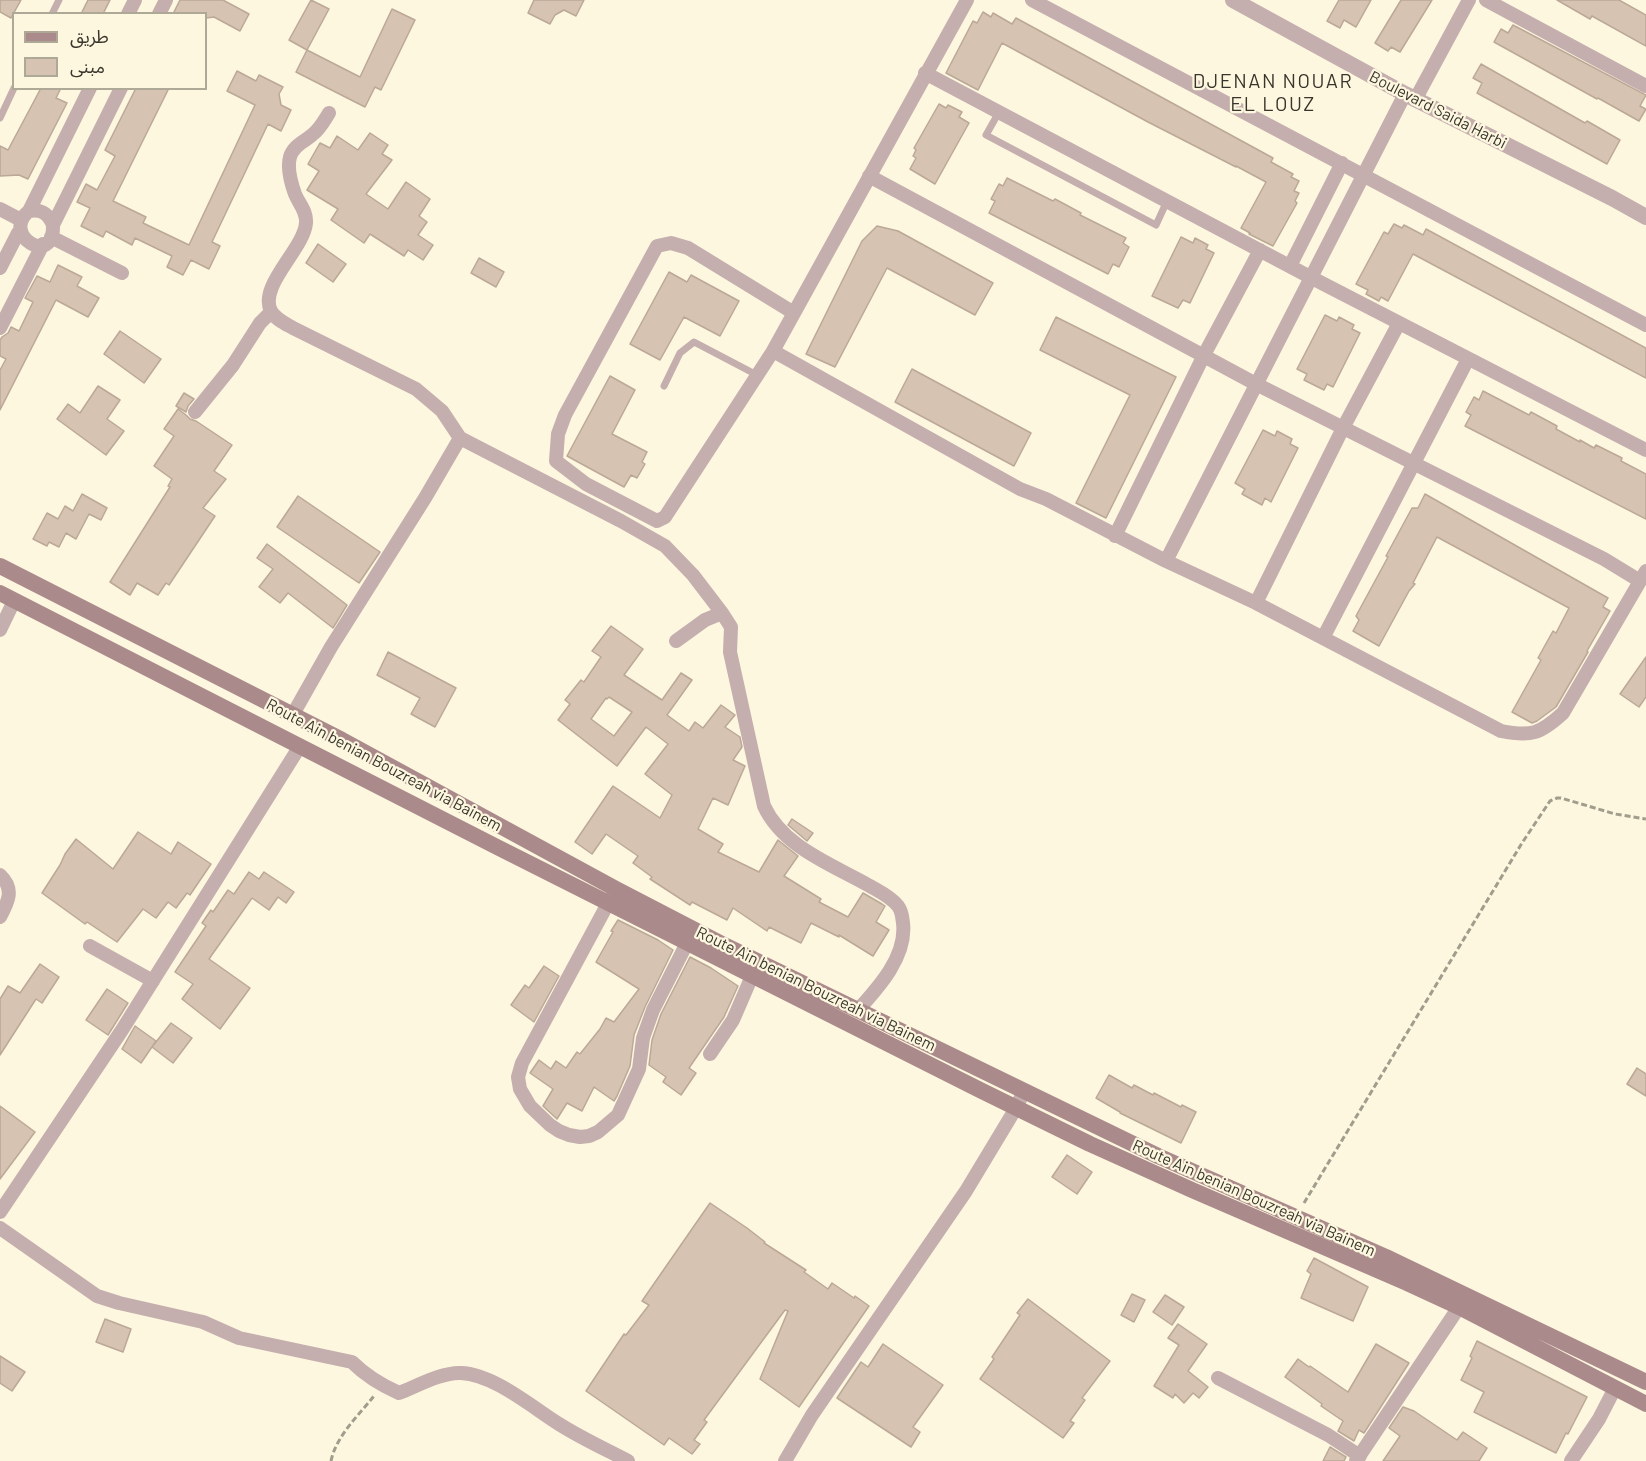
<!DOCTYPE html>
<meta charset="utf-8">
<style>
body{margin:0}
#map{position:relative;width:1646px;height:1461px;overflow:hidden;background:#fdf7df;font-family:Barlow,"Noto Sans Arabic",sans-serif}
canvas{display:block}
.legend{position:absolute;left:12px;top:12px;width:195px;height:78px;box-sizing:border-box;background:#fdf7df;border:2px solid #aea997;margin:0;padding:8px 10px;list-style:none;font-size:18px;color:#38352c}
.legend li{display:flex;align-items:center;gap:12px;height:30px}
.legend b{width:30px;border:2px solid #aea997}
</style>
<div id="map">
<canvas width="1646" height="1461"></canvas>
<ul class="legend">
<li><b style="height:8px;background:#aa8a8a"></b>طريق</li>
<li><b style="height:16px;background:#d7c3b2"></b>مبنى</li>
</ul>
</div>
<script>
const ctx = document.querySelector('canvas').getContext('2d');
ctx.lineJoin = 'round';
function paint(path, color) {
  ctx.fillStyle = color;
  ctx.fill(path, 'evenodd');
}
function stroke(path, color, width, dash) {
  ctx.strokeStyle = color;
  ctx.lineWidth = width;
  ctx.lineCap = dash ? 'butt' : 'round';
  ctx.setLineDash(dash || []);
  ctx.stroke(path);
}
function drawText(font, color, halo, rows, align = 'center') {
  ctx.font = font + ' Barlow,sans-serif';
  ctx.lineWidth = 4.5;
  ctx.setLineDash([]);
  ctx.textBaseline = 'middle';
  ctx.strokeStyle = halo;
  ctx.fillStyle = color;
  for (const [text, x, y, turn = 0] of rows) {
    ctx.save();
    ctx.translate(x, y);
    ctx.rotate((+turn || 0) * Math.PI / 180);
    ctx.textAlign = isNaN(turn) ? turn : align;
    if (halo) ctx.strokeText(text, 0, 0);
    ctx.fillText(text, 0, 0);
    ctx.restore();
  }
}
const building = new Path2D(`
 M0,0H21L11,18L0,12Z
 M88,0H110L103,14H81Z
 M180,0H223L249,14L240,31L214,17L206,18V14H173Z
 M311,0L329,9L307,50L289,40Z
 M534,0H584L576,16L564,10L555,15L550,24L528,13Z
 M1339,0H1371L1356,27L1344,20L1340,28L1327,21Z
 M1401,0H1432L1400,52L1391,47L1388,51L1375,43Z
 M1557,0H1619L1646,15V46L1592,16L1590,19Z
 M392,9L415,20L381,90L375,87L365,107L296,72L307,50L360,77Z
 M983,12L991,17L993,13L1012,24L1016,18L1273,158L1271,162L1293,174L1291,177L1299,181L1294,191L1299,193L1295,201L1297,203L1273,246L1249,234L1250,233L1241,228L1266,182L1236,166V167L1148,122L1002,43L978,90L946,73L973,21L977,23Z
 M1513,25L1646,95L1640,106L1646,109L1639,121L1598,98L1597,99L1494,42L1501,29L1508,33Z
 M1481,64L1585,123L1587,121L1620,140L1607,164L1477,93L1482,83L1473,78Z
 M237,71L256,81L259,75L283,87L279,94L281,105L291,110L281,131L268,124L212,242L220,246L209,269L191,260L183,275L167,267L172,256L135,238L132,245L106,231L103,237L81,226L90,208L77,202L86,184L97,190L115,156L105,150L136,88H169L113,201L146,217L143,223L189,245L255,105L227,91Z
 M41,88H61L56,98L67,103L28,179L19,175L0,176V146L8,150Z
 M939,104L946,108L948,105L962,112L959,117L969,123L935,184L910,169L916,158L913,156L916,150L914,148Z
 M370,133L388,145L382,154L392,160L366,194L388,209L406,182L430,199L419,216L427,222L418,235L433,245L423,260L408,250L404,256L370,234L364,243L331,220L338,209L307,190L319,171L308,164L320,143L330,148L337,136L358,150Z
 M1007,178L1053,201L1055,199L1081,213L1080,215L1126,238L1123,243L1129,247L1119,267L1113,264L1108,274L989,213L995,201L991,199L999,184L1003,186Z
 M1394,224L1402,228L1404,225L1423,235L1426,229L1646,348V378L1413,254L1388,301L1381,297L1379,301L1366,294L1368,290L1356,284L1384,232L1388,234Z
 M877,226L898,231L993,283L975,315L887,268L835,367L806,354L862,241Z
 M1181,237L1193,243L1195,238L1208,245L1206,249L1214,253L1190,303L1183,300L1178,308L1152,296Z
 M318,244L346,264L333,282L306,263Z
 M479,258L504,272L496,287L471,273Z
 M58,265L82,277L77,286L99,298L88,317L56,300L0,410V370L6,359L0,356V340L2,337L8,333L11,327L19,331L33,302L25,298L37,276L50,282Z
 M669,272L687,282L691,275L739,301L720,336L684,317L660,360L630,344Z
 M1325,315L1337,321L1339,317L1354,325L1352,329L1360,333L1333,387L1327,384L1324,390L1304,380L1307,374L1297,369Z
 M1056,317L1176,377L1106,518L1076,503L1130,395L1040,350Z
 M120,331L161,359L144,383L104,354Z
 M912,369L1031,433L1014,466L895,402Z
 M610,376L635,390L612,434L647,452L642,462L645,464L637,478L631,475L624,487L567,456Z
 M98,386L120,400L107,419L124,431L106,455L57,419L68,404L80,413Z
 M1483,391L1529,415L1531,412L1557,426L1556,429L1580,442V440L1594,448L1596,445L1622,458L1621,461L1646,474V519L1465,426L1471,415L1466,412L1474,397L1479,400Z
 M184,393L194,399L188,406L186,412L176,406Z
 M178,409L186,415L190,419L196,421L232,445L214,471L226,479L203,508L215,516L169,585L166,583L158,595L137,583L130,595L110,582L170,487L168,486L172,479L154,466L174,436L164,429Z
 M1263,430L1275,436L1277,431L1292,439L1290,444L1298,448L1271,502L1265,498L1262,505L1242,494L1245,489L1235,483Z
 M82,494L107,508L101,520L89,514L76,539L66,533L59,547L49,542L47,546L33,539L47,513L58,519L65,506L73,511Z
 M1425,494L1608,598L1603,607L1610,611L1587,651L1588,652L1556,707L1537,721L1532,723L1512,712L1541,660L1538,658L1553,631L1556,633L1569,608L1437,537L1413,583L1415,584L1409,591L1379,646L1353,631L1359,620L1356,616L1388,557L1386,556L1412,508H1418Z
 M298,496L380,552L359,583L277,527Z
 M267,544L347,605L333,628L288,593L280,603L259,587L273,569L257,558Z
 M611,626L643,649L624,675L662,700L681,673L692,680L667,715L689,731L695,722L703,728L721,705L735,715L725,727L740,737L742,747L733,760L745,766L728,805L713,798L698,829L723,844L718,852L759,872L778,840L798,856L784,876L821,899L819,902L848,917L863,893L882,904L885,906L876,922L889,930L873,956L839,935V937L811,923L801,943L769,927L767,931L733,908L727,920L692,902L690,905L650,879L652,877L633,863L638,856L606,834L592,854L575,842L613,786L660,818L672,795L645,774L668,744L646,727L617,766L558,720L570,704L565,700L581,680L584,682L601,657L592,651ZM609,697L632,712L614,736L591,719L606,698L607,699Z
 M388,652L456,688L435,727L411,714L420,698L377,675Z
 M1646,657V697L1639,707L1620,694Z
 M792,819L813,833L807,841L788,825Z
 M138,832L171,854L178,842L211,864L190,895L187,893L176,908L168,902L156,918L143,909L117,942L87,922L85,924L42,893L60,865L65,854L76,839L113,869Z
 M249,872L259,879L264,872L294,892L286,903L278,897L269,910L252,898L209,959L250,988L220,1029L182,999L193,984L175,972L206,926L202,923L211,910L213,912L228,890L234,894Z
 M618,920L658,940L673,950L645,1007L634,1035L630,1066L617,1096L614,1101L594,1087L582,1111L567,1103L557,1119L543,1106L553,1089L530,1073L539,1060L551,1069L556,1061L566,1068L577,1052L580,1054L600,1029L606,1018L614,1022L639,989L596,962L613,932L611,931Z
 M690,957L711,968L738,986L724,1017L689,1068L696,1073L681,1095L663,1082L666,1077L649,1065L652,1040L661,1014Z
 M40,964L59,977L42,1003L36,999L0,1055V999L8,986L20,993Z
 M544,966L559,976L534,1022L511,1005L525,985L529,988Z
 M107,989L128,1003L108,1035L86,1020Z
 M171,1023L192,1038L173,1063L152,1047Z
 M135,1026L156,1041L141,1063L122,1049Z
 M1637,1068L1646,1074V1096L1627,1084Z
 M1109,1075L1132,1088L1134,1085L1153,1095L1154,1093L1181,1107L1182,1105L1196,1112L1181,1143L1120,1113V1112L1096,1098Z
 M0,1106L35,1132L0,1179Z
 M1067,1155L1092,1172L1077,1194L1052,1177Z
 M710,1203L747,1228L765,1242L764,1243L806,1270L804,1272L828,1289L832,1283L854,1298L855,1296L869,1306L799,1407L760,1379L788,1311L785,1310L704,1420L707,1422L694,1440L700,1444L692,1454L669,1438L664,1445L586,1391L624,1334L626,1335L649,1305L642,1301Z
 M1314,1258L1368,1287L1353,1321L1301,1298L1311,1274L1307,1271Z
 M1132,1294L1145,1300L1134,1322L1121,1315Z
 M1165,1295L1184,1307L1172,1325L1153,1312Z
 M1028,1299L1110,1361L1082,1398L1085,1400L1070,1421L1074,1423L1063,1438L980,1379L994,1359L992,1357L1020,1315L1017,1313Z
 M105,1319L131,1329L123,1352L96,1342Z
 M1178,1324L1207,1344L1188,1371L1208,1387L1199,1398L1193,1393L1184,1403L1175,1394L1173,1398L1154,1386L1179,1345L1168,1338Z
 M1477,1341L1587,1397L1568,1434L1566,1433L1556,1453L1474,1412L1484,1392L1461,1380L1472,1358L1470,1356Z
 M883,1344L943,1385L913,1427L920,1432L911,1447L837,1398L861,1362L868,1367Z
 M1376,1344L1409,1363L1364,1433L1359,1430L1354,1441L1338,1431L1343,1421L1321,1406L1322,1404L1285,1377L1298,1359L1309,1367L1310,1366L1348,1392Z
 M0,1356L25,1372L12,1391L0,1383Z
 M1403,1407L1414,1411L1457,1440L1463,1432L1487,1448L1479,1461H1383L1400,1436L1389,1428Z
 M1330,1447L1346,1457L1344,1461H1323Z`);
paint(building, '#d7c3b2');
stroke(building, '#bba897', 1.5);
stroke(new Path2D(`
 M1304,1203L1522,843L1550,801L1557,798H1561L1615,814L1646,819
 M331,1461C336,1436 359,1415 374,1396`), '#a19d8c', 3, [6, 3]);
stroke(new Path2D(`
 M52,14L59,0
 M999,112L986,135L1156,225L1167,201
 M0,118L14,88
 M664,386L680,353L694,342L757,375`), '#c4aeae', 7);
stroke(new Path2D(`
 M1032,0L1646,325
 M1486,0L1646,86
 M128,14L135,0
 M159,14L166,0
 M925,73L1312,278L1646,450
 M1415,100L1469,0
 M869,176L1256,384L1604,559L1640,581
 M0,209L19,219
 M29,211L90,88
 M53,225C48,213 41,209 29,211C0,234 54,269 53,225L121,88
 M51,237L122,273
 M1290,266L1342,163
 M0,268L18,233
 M794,313L688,248L671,243L657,246L565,415L558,434L556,461L586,484L657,521L665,517L773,351L794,313L967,0
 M0,328L43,244
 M773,351L1020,489L1046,499L1166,561C1245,405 1326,251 1405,94
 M195,412L233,365L260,323L271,312
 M460,438L621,521L665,546L693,575L722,613
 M1115,536L1204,355L1260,250
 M1166,561L1256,603L1501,731C1531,737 1540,734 1563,713L1646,571
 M1256,603L1343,428L1399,323
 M0,630L14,601
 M1323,638L1468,359
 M676,641L705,620L722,613L731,627L730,652L764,806C783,847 831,864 868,885C878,891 890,896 898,906C902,911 902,916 903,923C907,956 879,987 858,1010
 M292,716L331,647L425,498L460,438L442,411L416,389L293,328C286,324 275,319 271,311C258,286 304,249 306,223C307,211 299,204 295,194C291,183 287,168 290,157C293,146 304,142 312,135C320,129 324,121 329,113
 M0,875C15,889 8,902 0,917
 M612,896L522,1063L518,1077L520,1089L530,1106L550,1125L559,1131L569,1135L580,1137L589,1136L598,1132L618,1115L639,1069L643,1038L653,1010L687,943
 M90,946L153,981
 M710,1054L733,1020L752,976
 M0,1212L122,1030L300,746
 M0,1228L97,1296L119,1303L203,1322L239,1338L352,1362C366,1376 381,1385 399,1393C417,1386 442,1372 461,1373C493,1374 532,1407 559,1424C581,1438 605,1449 628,1461
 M1218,1378L1328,1435L1360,1456
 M785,1461L812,1415L966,1191L1016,1108L1024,1091
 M1356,1461L1459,1307
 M1571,1461L1599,1419L1615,1388`), '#c4aeae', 14);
stroke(new Path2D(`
 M1233,0L1405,94L1612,198L1646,217`), '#c4aeae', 16);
stroke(new Path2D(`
 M0,566L342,740L616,889L724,945L1158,1156L1386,1257L1646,1382
 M0,593L497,847L980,1090L1090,1144L1192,1190L1407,1283L1459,1307L1646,1404`), '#aa8a8a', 16);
drawText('16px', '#38352c', '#fdf7df', [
 ["Boulevard Saida Harbi",1438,110,27],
 ["Route Ain benian Bouzreah via Bainem",384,765,28],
 ["Route Ain benian Bouzreah via Bainem",816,989,26],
 ["Route Ain benian Bouzreah via Bainem",1254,1198,24]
]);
ctx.letterSpacing = '1.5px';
drawText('20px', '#38352c', '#fdf7df', [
 ["DJENAN NOUAR",1273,81],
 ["EL LOUZ",1273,104]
]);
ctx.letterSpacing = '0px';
</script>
